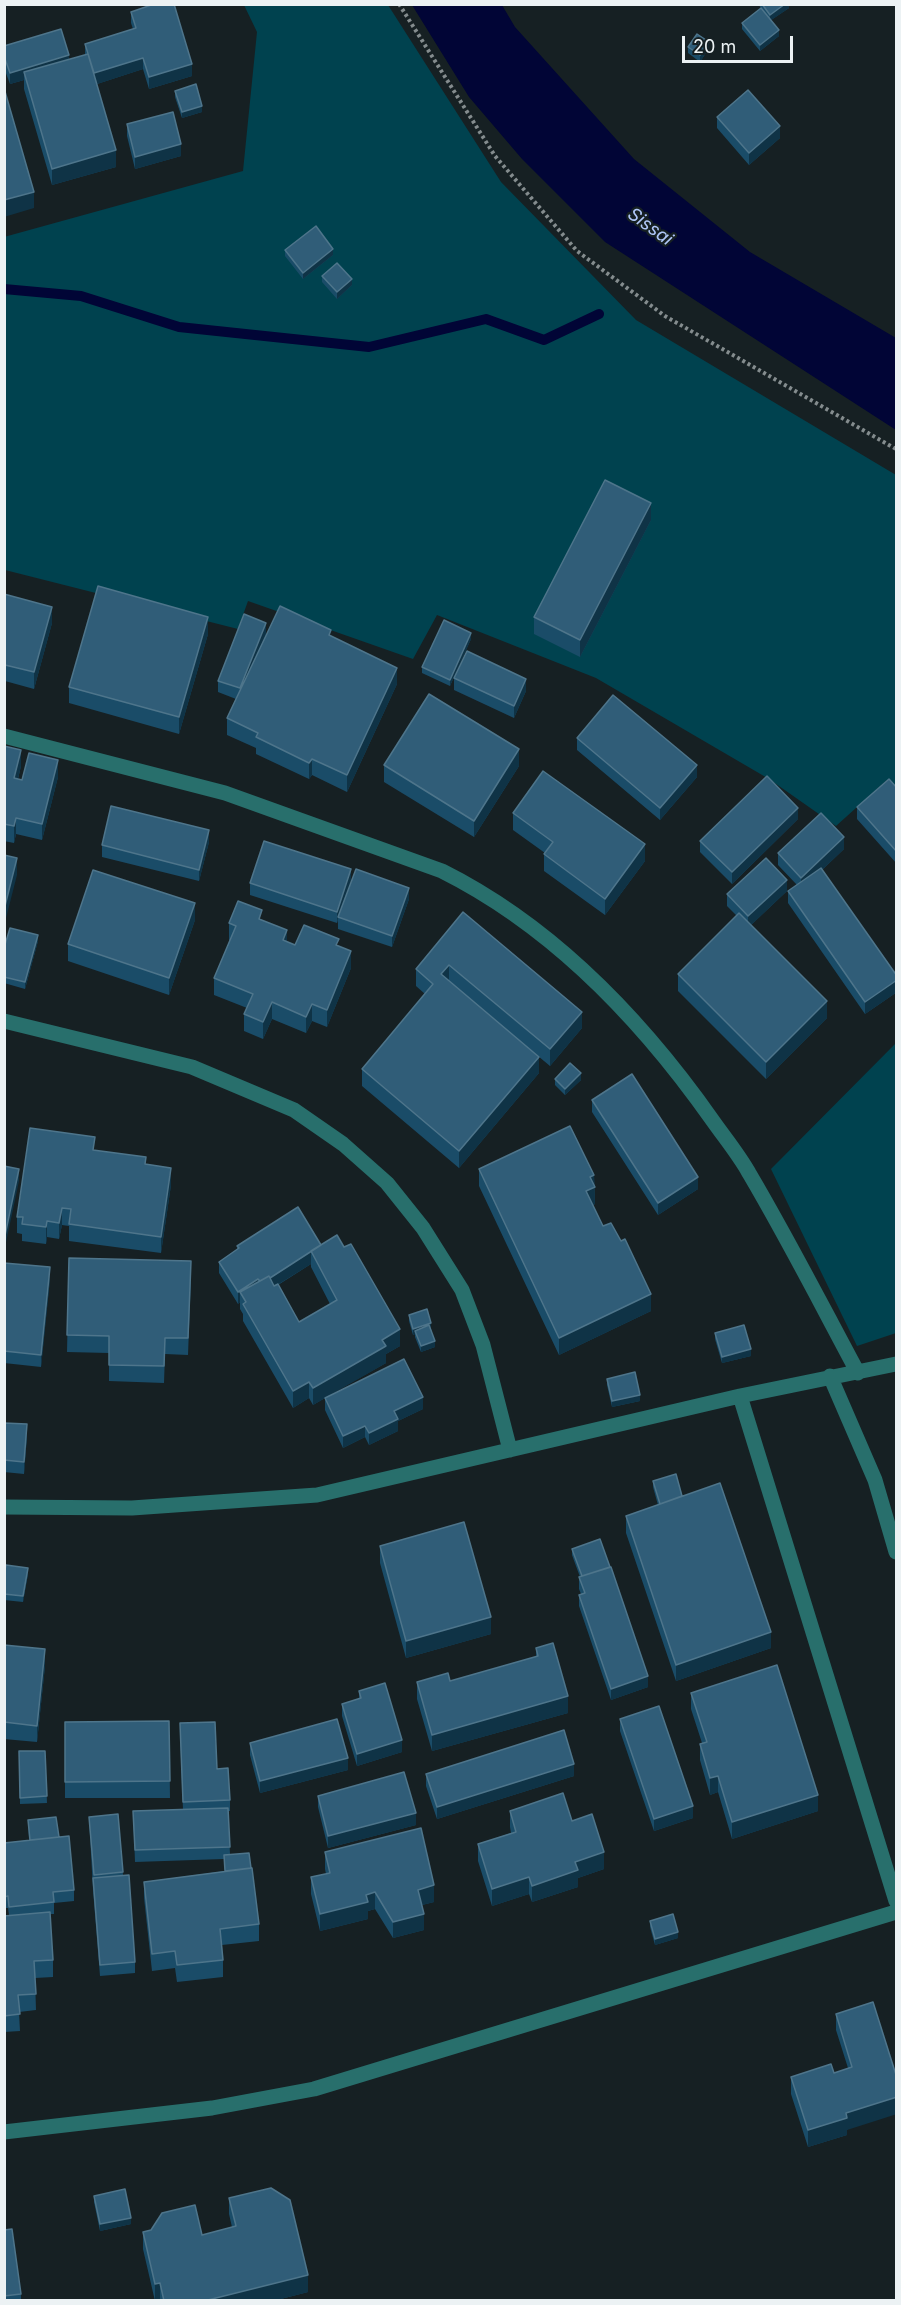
<!DOCTYPE html>
<style>
body{margin:0}
#map{position:relative;width:901px;height:2305px;overflow:hidden;background:#162023;font-family:Inter,sans-serif}
canvas{display:block}
.frame{position:absolute;inset:0;border:6px solid #ecf2f4;pointer-events:none}
.scale{position:absolute;left:682px;top:36px;width:111px;height:27px;box-sizing:border-box;border:3px solid #ecf2f4;border-top:0;padding-left:8px;font-size:18px;line-height:21px;white-space:nowrap;color:#ecf2f4;-webkit-text-stroke:4px #162023;paint-order:stroke}
</style>
<div id="map">
<canvas width="901" height="2305"></canvas>
<div class="frame"></div>
<div class="scale">20 m</div>
</div>
<script>
const ctx = document.querySelector('canvas').getContext('2d');
ctx.lineJoin = 'round';
function paint(path, color) {
  ctx.fillStyle = color;
  ctx.fill(path, 'evenodd');
}
function stroke(path, color, width, dash) {
  ctx.strokeStyle = color;
  ctx.lineWidth = width;
  ctx.lineCap = dash ? 'butt' : 'round';
  ctx.setLineDash(dash || []);
  ctx.stroke(path);
}
function drawText(font, color, halo, rows, align = 'center') {
  ctx.font = font + ' Inter,sans-serif';
  ctx.lineWidth = 4.5;
  ctx.setLineDash([]);
  ctx.textBaseline = 'middle';
  ctx.strokeStyle = halo;
  ctx.fillStyle = color;
  for (const [text, x, y, turn = 0] of rows) {
    ctx.save();
    ctx.translate(x, y);
    ctx.rotate((+turn || 0) * Math.PI / 180);
    ctx.textAlign = isNaN(turn) ? turn : align;
    if (halo) ctx.strokeText(text, 0, 0);
    ctx.fillText(text, 0, 0);
    ctx.restore();
  }
}
paint(new Path2D(`
 M244,5H388L501,182L636,320L896,475V789L887,780L836,826L769,779L596,678L437,615L413,659L248,601L238,629L5,570L4,237L243,171L257,32Z
 M896,1043V1333L857,1346L771,1169Z`), '#00424f');
paint(new Path2D(`
 M412,5H502L515,27L634,159L750,252L896,338V430L605,242L522,159L469,97Z`), '#010536');
stroke(new Path2D(`
 M4,289L81,296L179,327L369,347L486,319L544,340L599,314`), '#010536', 10);
stroke(new Path2D(`
 M399,4L495,156L577,251L665,316L896,449`), '#848c8e', 4, [3, 3]);
stroke(new Path2D(`
 M4,736L225,793L442,871C554,927 642,1020 713,1121C725,1138 739,1155 749,1173C788,1239 822,1306 858,1373
 M4,1021L192,1067L294,1110L343,1144L387,1183L423,1228L462,1290L483,1345L510,1450
 M830,1376L875,1480L896,1552
 M740,1396L896,1901
 M4,1507L132,1508L317,1495L740,1396L896,1364
 M4,2132L212,2108L314,2089L896,1912`), '#286f6c', 15);
paint(new Path2D(`
 M758,4H789V8L771,20L779,36L760,51L742,29V23L761,8Z
 M131,12L192,76L149,89L143,69L97,84L116,167L52,185L24,89V80L10,84L4,68V46L69,60L85,55V44L133,29L131,23Z
 M688,47L709,48L700,62L688,53Z
 M175,91L202,112L182,118L175,97Z
 M717,117L780,138L749,165L717,128Z
 M127,124L181,156L135,169L127,136Z
 M285,250L333,255L303,279L285,256Z
 M322,276L352,285L337,299L322,282Z
 M651,520L580,657L534,634V617Z
 M4,594L52,623L34,689L5,681Z
 M208,634L179,734L69,703V687Z
 M266,635L262,645L331,636L397,684L347,792L312,775L309,779L256,754V748L227,735V718L236,699L218,692V681Z
 M471,639L450,686L422,673V667Z
 M454,678L526,691L514,718L454,690Z
 M577,738L697,777L660,820L577,750Z
 M4,746L21,766L18,779L22,780L58,777L42,840L16,834L14,843L4,841Z
 M384,765L519,766L474,837L384,782Z
 M897,788V864L857,819V807Z
 M513,813L645,861L605,915L544,871V854L545,853L513,830Z
 M798,819L732,884L700,852V841Z
 M209,842L199,881L102,857V845Z
 M844,849L822,870L897,976V992L865,1014L788,903V891L797,885L778,865V853Z
 M250,883L409,899L392,947L338,929V920L337,923L250,895Z
 M787,891L751,925L827,1018L766,1079L678,991V974L737,916L727,906V894Z
 M463,912L582,1028L550,1066L520,1041L539,1073L459,1168L362,1086V1069L425,994L416,986V969Z
 M195,920L169,995L68,961V944Z
 M262,920L287,942L295,945L339,946L351,968L327,1027L312,1021L306,1033L272,1019L263,1039L244,1031V1014L247,1008L214,995V978L230,940H229V923Z
 M38,941L25,989L4,983V948Z
 M555,1079L581,1080L565,1095L555,1085Z
 M592,1100L698,1189L658,1215L592,1112Z
 M95,1150L146,1164L171,1185L161,1253L69,1241V1226L62,1225L59,1239L47,1237L46,1244L22,1241V1234L17,1233V1217Z
 M479,1169L594,1175L595,1204L593,1205L603,1226L621,1241L651,1311L559,1355L479,1186Z
 M321,1245L400,1346L386,1354V1363L329,1395L423,1409L398,1421V1431L369,1445L365,1437L343,1448L325,1410V1398L313,1405L309,1398L293,1408L243,1321V1314L240,1309V1302L238,1304L219,1273V1262L237,1249V1246ZM311,1264V1267L330,1304L299,1322L278,1285Z
 M69,1258L191,1277L188,1355L165,1354L164,1383L109,1381V1353L67,1352Z
 M4,1263L50,1279L41,1367L4,1363Z
 M409,1315L431,1329L435,1347L421,1352L415,1337V1334L413,1335L409,1321Z
 M715,1333L751,1356L722,1363L715,1339Z
 M607,1379L640,1401L612,1407L607,1385Z
 M4,1423L27,1436L24,1474L4,1472Z
 M653,1481L682,1496L771,1648L676,1681L626,1533V1516L658,1505L653,1487Z
 M380,1546L491,1634L406,1658L380,1563Z
 M572,1549L648,1687L611,1700L579,1606V1595L581,1594L579,1589V1577H580L572,1555Z
 M4,1574H28L23,1602L4,1600Z
 M4,1645L45,1666L37,1742L4,1739Z
 M536,1648L568,1713L432,1751L417,1699V1682L450,1681L536,1657Z
 M359,1691L402,1752L357,1766L342,1716V1704L359,1699Z
 M691,1693L818,1811L732,1839L718,1792L710,1795L700,1760V1744L702,1743L691,1709Z
 M620,1719L693,1818L654,1831L620,1731Z
 M169,1721L170,1798H65V1722Z
 M180,1735L217,1769L230,1800V1811H228L230,1854L251,1868L259,1924V1941L222,1945L223,1960V1977L177,1982L175,1968L152,1971L144,1898V1882L225,1871L224,1859L135,1862L133,1811L183,1810Z
 M250,1743L348,1770L260,1793L250,1755Z
 M19,1751H45L47,1803L20,1804Z
 M426,1774L574,1776L437,1819L426,1786Z
 M318,1796L416,1825L328,1848L318,1807Z
 M510,1811L572,1821L604,1869L578,1878V1887L532,1902L529,1894L492,1906L478,1861V1844L511,1833L510,1827Z
 M118,1814L123,1875L135,1962V1973L100,1976L93,1890L89,1817Z
 M28,1820L59,1837L74,1890V1901L54,1903V1914H50L53,1960V1977L35,1978L36,2010L19,2012L20,2031L4,2032V1916L9,1915L8,1908H4V1843L29,1840Z
 M325,1852L434,1902L422,1905L424,1930L393,1938L375,1909L368,1911V1919L320,1931L311,1894V1877L326,1874L325,1869Z
 M650,1921L678,1938L655,1945L650,1927Z
 M836,2014L897,2078L847,2130V2135L808,2147L791,2094V2077L834,2073L848,2068L836,2030Z
 M94,2196L131,2224L100,2231L94,2202Z
 M229,2198L308,2292L273,2301H160V2299L155,2301L143,2249V2232L202,2235L232,2227L229,2214Z
 M4,2230L21,2294V2301H4Z`), '#1a4c68');
paint(new Path2D(`
 M785,4H789V8L770,21V15Z
 M779,30V36L760,51V45Z
 M709,42V48L700,62V55Z
 M69,55V66L24,72V80L10,84V73Z
 M143,58V69L94,85V73Z
 M192,64V76L149,89V77Z
 M202,106V112L182,118V112Z
 M780,126V138L749,165V153Z
 M181,144V156L135,169V157Z
 M116,150V167L52,185V169Z
 M34,192V208L4,217V200Z
 M333,249V255L303,279V273Z
 M352,279V285L337,299V292Z
 M651,503V520L580,657V640Z
 M52,607V623L34,689V672Z
 M208,617V634L179,734V717Z
 M266,623V635L240,700V688Z
 M471,633V639L450,686V680Z
 M397,668V684L347,792V775Z
 M526,679V691L514,718V706Z
 M519,749V766L474,837V821Z
 M21,750V766L14,795V778Z
 M312,759V775L309,779V763Z
 M58,760V777L42,840V824Z
 M697,765V777L660,820V808Z
 M798,808V819L732,884V872Z
 M16,818V834L14,843V826Z
 M209,830V842L199,881V870Z
 M844,837V849L801,890V878Z
 M645,844V861L605,915V899Z
 M17,858V875L4,926V910Z
 M351,869V881L338,917L337,923V912Z
 M787,880V891L748,928V916Z
 M409,888V899L392,947V936Z
 M195,903V920L169,995V978Z
 M287,930V947L283,940Z
 M38,935V941L25,989V982Z
 M351,951V968L327,1027V1010Z
 M449,965V982L441,974Z
 M897,980V992L865,1014V1002Z
 M827,1001V1018L766,1079V1062Z
 M272,1002V1019L263,1039V1022Z
 M312,1004V1021L306,1033V1017Z
 M582,1012V1028L550,1066V1049Z
 M539,1057V1073L459,1168V1151Z
 M581,1073V1080L565,1095V1089Z
 M171,1168V1185L161,1253V1237Z
 M19,1169V1181L4,1252V1240Z
 M594,1175L595,1204L586,1207V1191L590,1177Z
 M698,1177V1189L658,1215V1203Z
 M62,1208V1225L59,1239V1223Z
 M47,1221V1237L46,1244V1227Z
 M311,1252V1264L261,1295V1284Z
 M50,1267V1279L41,1367V1355Z
 M258,1279V1290L240,1292V1302L238,1304V1292Z
 M651,1294V1311L559,1355V1338Z
 M431,1323V1329L416,1334L415,1331V1334L413,1335V1329Z
 M400,1329V1346L386,1354V1363L313,1405V1388L382,1340Z
 M435,1341V1347L421,1352V1346Z
 M751,1349V1356L722,1363V1357Z
 M309,1382V1398L293,1408V1391Z
 M640,1395V1401L612,1407V1401Z
 M423,1397V1409L398,1421V1431L369,1445V1433L394,1411Z
 M27,1424V1436L24,1474V1462Z
 M365,1426V1437L343,1448V1436Z
 M28,1568V1574L23,1602V1596Z
 M491,1617V1634L406,1658V1641Z
 M771,1632V1648L676,1681V1665Z
 M45,1649V1666L37,1742V1726Z
 M648,1676V1687L611,1700V1689Z
 M568,1696V1713L432,1751V1735Z
 M402,1740V1752L357,1766V1754Z
 M348,1758V1770L260,1793V1781Z
 M574,1764V1776L437,1819V1807Z
 M718,1776V1792L710,1795V1778Z
 M818,1795V1811L732,1839V1822Z
 M693,1806V1818L654,1831V1819Z
 M416,1813V1825L328,1848V1836Z
 M604,1852V1869L578,1878V1887L532,1902V1886L575,1862Z
 M529,1877V1894L492,1906V1889Z
 M434,1885V1902L418,1906V1890Z
 M375,1892V1909L368,1911V1919L320,1931V1914L366,1895Z
 M424,1914V1930L393,1938V1922Z
 M678,1932V1938L655,1945V1939Z
 M897,2097V2114L847,2130V2135L808,2147V2130L846,2113Z
 M131,2218V2224L100,2231V2224Z
 M308,2275V2292L273,2301H204Z
 M160,2283V2299L155,2301V2284Z`), '#0f3346');
const building = new Path2D(`
 M154,4H174L192,64L149,77L143,58L94,73L85,44L136,28L131,12Z
 M762,4H785L770,15Z
 M761,8L779,30L760,45L742,23Z
 M61,29L69,55L10,73L4,56V46Z
 M697,34L709,42L700,55L688,47Z
 M88,54L116,150L52,169L24,72Z
 M196,84L202,106L182,112L175,91Z
 M4,88L34,192L4,200Z
 M748,90L780,126L749,153L717,117Z
 M173,112L181,144L135,157L127,124Z
 M316,226L333,249L303,273L285,250Z
 M337,263L352,279L337,292L322,276Z
 M605,480L651,503L580,640L534,617Z
 M98,586L208,617L179,717L69,687Z
 M4,594L52,607L34,672L5,665H4Z
 M280,606L331,630L329,635L397,668L347,775L312,759L309,763L256,737L258,733L227,718Z
 M244,614L266,623L240,688L218,681Z
 M444,620L471,633L450,680L422,667Z
 M467,651L526,679L514,706L454,678Z
 M429,694L519,749L474,821L384,765Z
 M613,695L697,765L660,808L577,738Z
 M4,746L21,750L14,778L22,780L29,753L58,760L42,824L16,818L14,826L4,824Z
 M543,771L645,844L605,899L544,854L553,842L513,813Z
 M767,776L798,808L732,872L700,841Z
 M889,779L897,788V852L857,807Z
 M111,806L209,830L199,870L102,845Z
 M821,813L844,837L801,878L778,853Z
 M264,841L351,869L337,912L250,883Z
 M4,855L17,858L4,910Z
 M766,858L787,880L748,916L727,894Z
 M821,868L897,976V980L865,1002L788,891Z
 M356,869L409,888L392,936L338,917Z
 M93,870L195,903L169,978L68,944Z
 M238,901L262,910L259,919L287,930L283,940L295,945L304,925L339,939L336,945L351,951L327,1010L312,1004L306,1017L272,1002L263,1022L244,1014L253,994L214,978L236,926L229,923Z
 M463,912L582,1012L550,1049L449,965L441,974L539,1057L459,1151L362,1069L433,984L416,969Z
 M739,913L827,1001L766,1062L678,974Z
 M10,928L38,935L25,982L4,977V948Z
 M570,1063L581,1073L565,1089L555,1079Z
 M632,1074L698,1177L658,1203L592,1100Z
 M570,1126L594,1175L590,1177L595,1187L586,1191L603,1226L611,1223L621,1241L625,1239L651,1294L559,1338L479,1169Z
 M30,1128L95,1137L93,1150L146,1157L145,1164L171,1168L161,1237L69,1224L71,1209L62,1208L59,1223L47,1221L46,1227L22,1224L23,1217H17Z
 M4,1166L19,1169L4,1240Z
 M298,1207L321,1245L270,1278L269,1276L260,1281L258,1279L238,1292L219,1262L239,1248L237,1246Z
 M337,1235L344,1247L351,1244L400,1329L382,1340L386,1346L313,1388L309,1382L293,1391L243,1304L246,1302L240,1292L269,1276L274,1286L278,1284L299,1322L337,1300L311,1251Z
 M69,1258L191,1261L188,1338H165L164,1366L109,1365V1336L67,1335Z
 M4,1263L50,1267L41,1355L4,1351Z
 M427,1309L431,1323L413,1329L409,1315Z
 M429,1325L435,1341L421,1346L415,1331Z
 M744,1325L751,1349L722,1357L715,1333Z
 M404,1359L423,1397L394,1411L398,1419L369,1433L365,1426L343,1436L325,1398Z
 M635,1372L640,1395L612,1401L607,1379Z
 M4,1423L27,1424L24,1462L4,1460Z
 M676,1474L682,1496L660,1504L653,1481Z
 M720,1483L771,1632L676,1665L626,1516Z
 M464,1522L491,1617L406,1641L380,1546Z
 M600,1539L610,1567L582,1576L572,1549Z
 M6,1565L28,1568L23,1596L4,1594V1574Z
 M611,1567L648,1676L611,1689L579,1595L585,1593L579,1577Z
 M553,1643L568,1696L432,1735L417,1682L448,1673L450,1681L538,1656L536,1648Z
 M4,1645L45,1649L37,1726L4,1722Z
 M777,1665L818,1795L732,1822L718,1776L710,1778L700,1744L707,1742L691,1693Z
 M385,1683L402,1740L357,1754L342,1704L361,1698L359,1691Z
 M659,1706L693,1806L654,1819L620,1719Z
 M337,1719L348,1758L260,1781L250,1743Z
 M169,1721L170,1781L65,1782V1722Z
 M215,1722L217,1769L228,1768L230,1800L183,1802L180,1723Z
 M564,1730L574,1764L437,1807L426,1774Z
 M19,1751H45L47,1796L20,1798Z
 M404,1772L416,1813L328,1836L318,1796Z
 M563,1793L572,1821L592,1814L604,1852L575,1862L578,1870L532,1886L529,1877L492,1889L478,1844L516,1832L510,1811Z
 M228,1808L230,1847L135,1850L133,1811Z
 M118,1814L123,1872L94,1875L89,1817Z
 M56,1817L59,1837L30,1840L28,1820Z
 M421,1828L434,1885L418,1890L424,1914L393,1922L375,1892L366,1895L368,1902L320,1914L311,1877L330,1873L325,1852Z
 M69,1836L74,1890L53,1892L54,1902L9,1907L8,1896L4,1897V1843Z
 M249,1853L251,1868L225,1871L224,1855Z
 M252,1868L259,1924L220,1929L223,1960L177,1965L175,1951L152,1954L144,1882Z
 M129,1875L135,1962L100,1965L93,1878Z
 M50,1912L53,1960L34,1961L36,1994L18,1995L20,2014L4,2016V1916Z
 M673,1914L678,1932L655,1939L650,1921Z
 M873,2002L897,2078V2097L846,2113L847,2118L808,2130L791,2077L831,2064L834,2073L852,2067L836,2014Z
 M271,2188L290,2200L308,2275L204,2301H164L160,2283L155,2284L143,2232L151,2230L162,2213L195,2205L202,2235L236,2226L229,2198Z
 M125,2189L131,2218L100,2224L94,2196Z
 M12,2229L21,2294L4,2296V2230Z`);
paint(building, '#305d78');
stroke(building, '#4e758b', 1.5);
drawText('italic 18px', '#b0c7f8', '#162023', [
 ["Sissai",650,227,36]
]);
</script>
